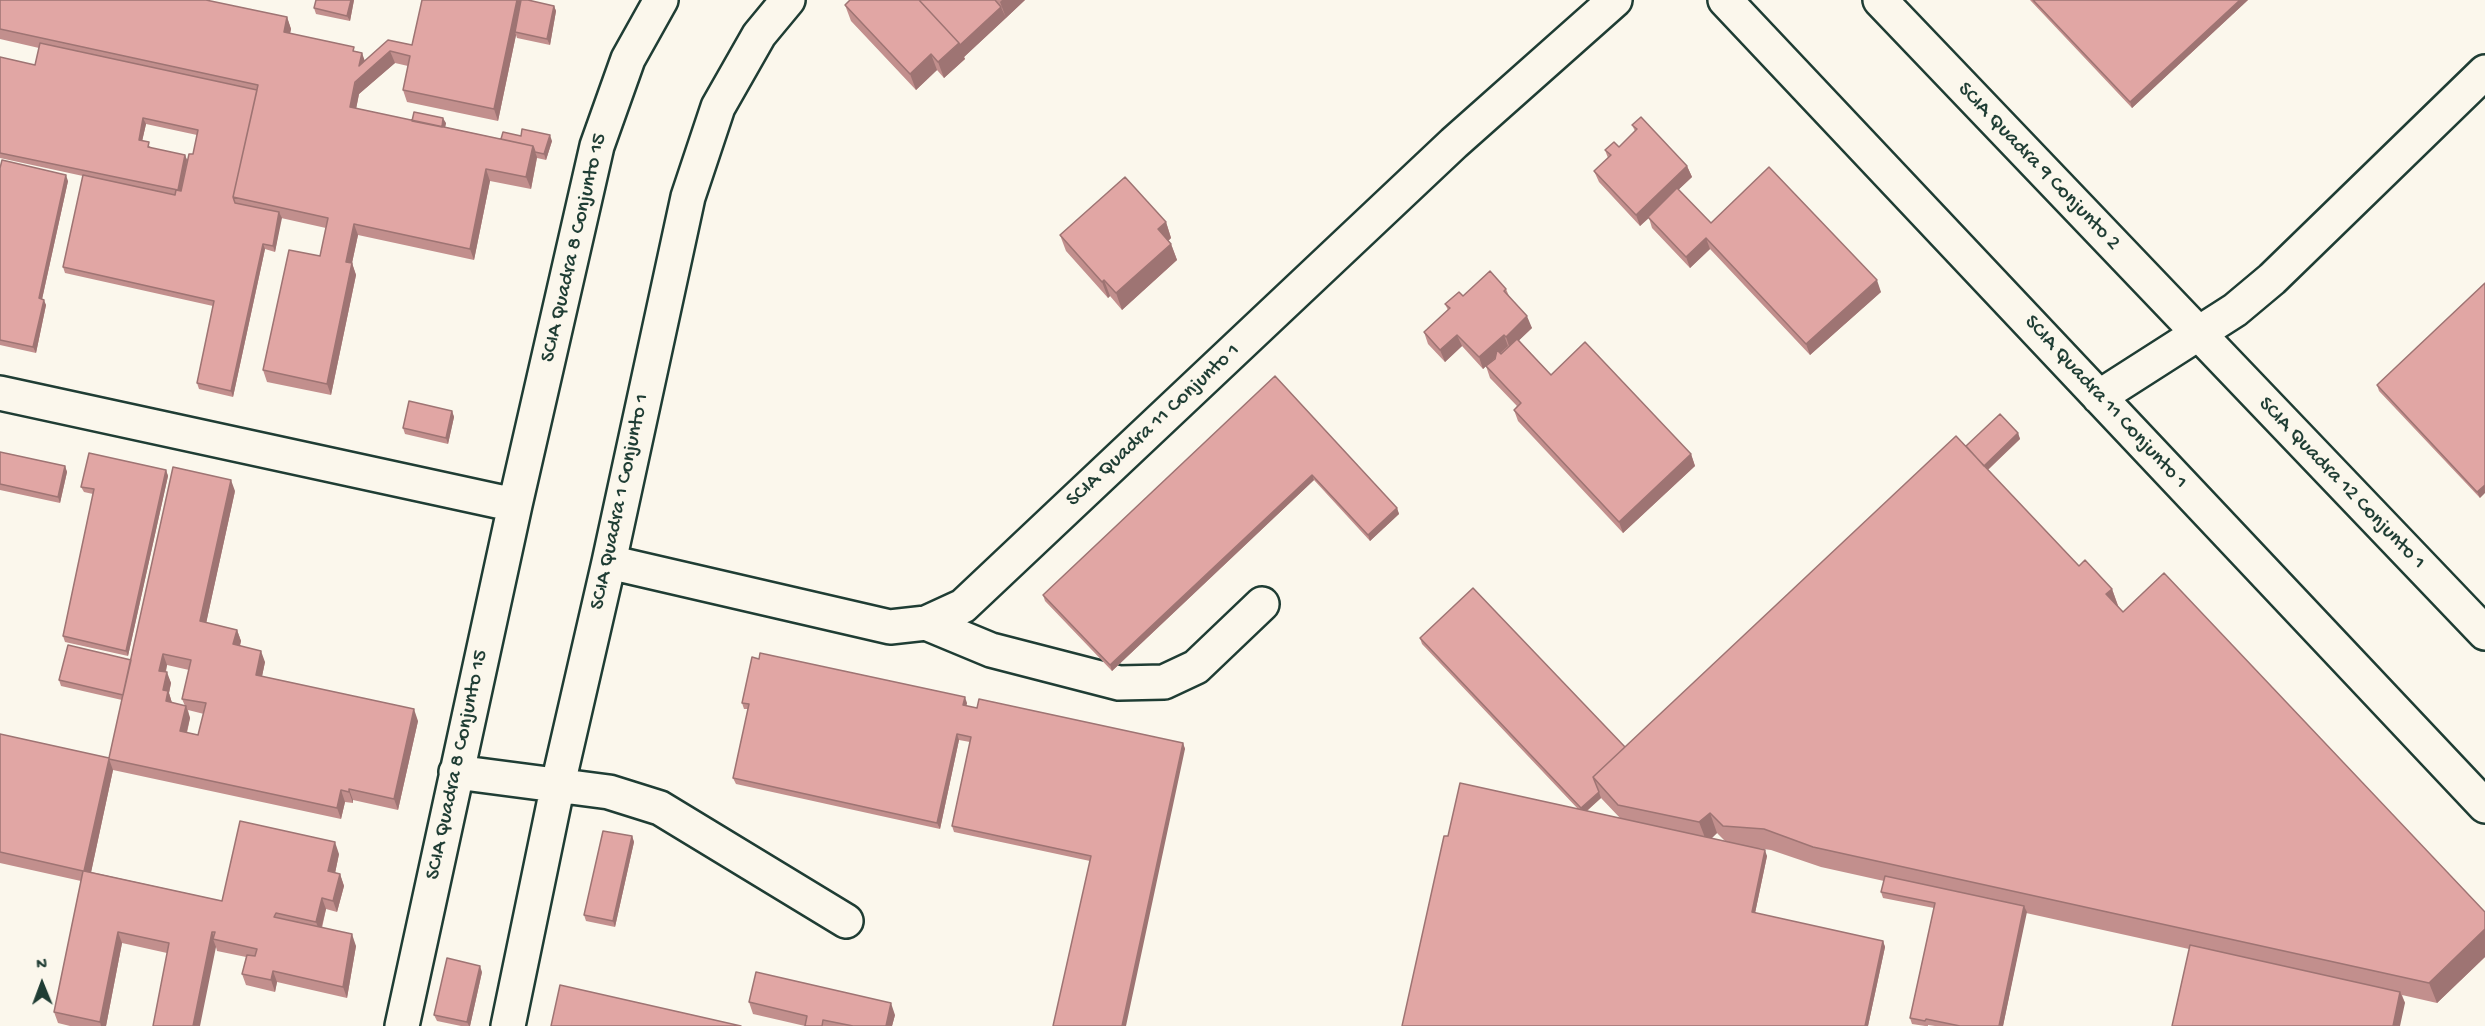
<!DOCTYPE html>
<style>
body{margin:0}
#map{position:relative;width:2485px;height:1026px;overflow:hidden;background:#fbf7ec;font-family:"Gochi Hand",sans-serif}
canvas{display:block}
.north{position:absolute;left:12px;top:954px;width:60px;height:60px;-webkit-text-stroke:4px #fbf7ec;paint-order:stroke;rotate:359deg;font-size:16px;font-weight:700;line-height:24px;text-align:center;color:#1f3d34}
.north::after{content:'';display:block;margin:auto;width:21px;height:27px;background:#1f3d34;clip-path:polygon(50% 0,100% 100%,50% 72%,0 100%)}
</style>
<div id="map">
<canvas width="2485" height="1026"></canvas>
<div class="north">N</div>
</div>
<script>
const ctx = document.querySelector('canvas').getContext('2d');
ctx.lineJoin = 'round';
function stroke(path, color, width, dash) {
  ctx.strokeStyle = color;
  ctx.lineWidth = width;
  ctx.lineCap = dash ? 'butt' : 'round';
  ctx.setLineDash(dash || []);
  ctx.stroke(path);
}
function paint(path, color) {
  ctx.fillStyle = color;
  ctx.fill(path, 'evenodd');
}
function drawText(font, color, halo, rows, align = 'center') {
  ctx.font = font + ' "Gochi Hand",sans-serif';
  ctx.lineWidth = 5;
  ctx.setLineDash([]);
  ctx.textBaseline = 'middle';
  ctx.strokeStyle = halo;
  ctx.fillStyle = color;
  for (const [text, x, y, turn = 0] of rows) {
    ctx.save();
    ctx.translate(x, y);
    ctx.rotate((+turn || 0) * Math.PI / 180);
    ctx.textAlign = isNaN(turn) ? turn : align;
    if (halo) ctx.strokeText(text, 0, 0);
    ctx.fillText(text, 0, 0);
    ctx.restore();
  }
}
const minor = new Path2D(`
 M1725,0L2485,806
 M1880,0L2485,633
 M0,393L515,505
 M2099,397L2235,310L2272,279L2485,72
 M609,562L890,627L926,623L963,606L1454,143L1615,0
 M926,623L991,650L1119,683L1164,682L1196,667L1262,604
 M456,772L609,792L660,808L846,921
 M402,1026L515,505L597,146L628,59L661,0
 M508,1026L558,784L609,562L688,197L718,107L759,35L788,0`);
stroke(minor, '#1f3d34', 38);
stroke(minor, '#fbf7ec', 33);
paint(new Path2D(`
 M0,0L287,17L291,29L290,33L362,53L364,61L388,40L412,45L554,6L556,11L550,45L517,38L516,35L498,121L407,102L403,90L408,66L395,63L359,94L356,109L412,121L446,123L445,127L501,139L521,136L552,141L546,160L537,158L531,189L490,181L474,260L358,235L352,263L356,275L331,395L267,382L263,370L320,256L326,228L281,218L275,252L265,249L233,397L199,389L197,383L213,306L65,273L63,267L83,176L0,158V57L35,65L39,48L0,39ZM146,124L197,135L193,154L187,160L185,155L152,148L142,141Z
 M354,0L350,21L316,14L314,8Z
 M850,0H1025L964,57L965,59L944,78L937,70L916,90L851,21L845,5Z
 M2030,0H2248L2132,108Z
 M1632,125L1687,166L1692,177L1678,190L1711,223L1881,292L1810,355L1710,249L1690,268L1652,228L1649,218L1640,226L1599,182L1594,171L1608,158L1605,150L1619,147L1635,131Z
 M0,168L68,181L42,299L46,305L36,353L0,345Z
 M1166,222L1171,238L1168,241L1171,244L1177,260L1122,310L1110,296L1108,298L1066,251L1060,235Z
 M2485,283L2480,498L2379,391L2377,385Z
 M1506,289L1509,296L1532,328L1519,340L1551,375L1691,454L1695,466L1623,533L1518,421L1514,410L1517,406L1490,378L1486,366L1483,369L1462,346L1445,362L1428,344L1424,332L1448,310L1445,304L1463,296Z
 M1275,376L1397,508L1399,514L1370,541L1314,480L1112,671L1045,601L1043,595Z
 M452,411L454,417L448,444L405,434L403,428Z
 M2018,433L2020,439L1988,470L2079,566L2112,589L2119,608L2123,612L2485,912V957L2437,1003L2402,995L2405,1003L2189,949L2026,913L2003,1026H1935L1928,1025V1026H1925L1912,1024L1910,1018L1934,908L1883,898L1881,892L1884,881L1821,867L1771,850L1756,848L1767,856L1755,913L1883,941L1885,947L1868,1026H1402L1448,836L1578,809L1422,644L1420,638L1625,747L1966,446ZM1601,798L1620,818L1587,811ZM1717,833L1726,842L1711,838Z
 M0,452L65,466L67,472L60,503L0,490Z
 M166,470L168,476L128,656L65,642L63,636L93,494L84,492L81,487Z
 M235,491L206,623L237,630L241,641L240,646L265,662L262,676L418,721L398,810L353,800V803L345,802L341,819L113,770L91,872L222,901L339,854L335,873L340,874L344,886L337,912L326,909L322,928L356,946L347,998L277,982L275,992L246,985L242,974L246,957L217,951L216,947L167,953L122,943L106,1026H70L58,1023L54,1012L81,881L0,863V734L109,758L122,700L61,686L59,680L131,660ZM167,665L189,670L182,699L185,706L172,703L169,693L171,683L166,672ZM188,710L204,714L198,735L187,733L190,718Z
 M742,703H967L966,706L1183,743L1185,749L1090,861L954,832L952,826L970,742L959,740L940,829L736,784L733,778L748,709H744Z
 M632,836L634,842L615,927L586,921L584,915Z
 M482,972L470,1026H461L437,1021L434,1015Z
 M749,1002L895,1015L892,1026H805L753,1014Z`), '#c28f8d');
paint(new Path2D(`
 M351,0H354L350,21L347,16Z
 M517,0H524L515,32L516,35L498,121L494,109Z
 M1002,0H1025L1006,18L1000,2Z
 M2240,0H2248L2132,108L2130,102Z
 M554,6L556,11L550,45L547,39Z
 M1001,7L1006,18L964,57L965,59L944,78L938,62Z
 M287,17L291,29L288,44L284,32Z
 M390,51L395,63L359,94L354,119L350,107L362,53L366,64Z
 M931,54L937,70L916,90L910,74Z
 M143,118L146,124L141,146L139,140Z
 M443,118L446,123L443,138L441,132Z
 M550,135L552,141L546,160L544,154Z
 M533,146L537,157L531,189L526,177Z
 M185,155L187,160L180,196L178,190Z
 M1687,166L1692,177L1640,226L1636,215Z
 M486,169L490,181L474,260L470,249Z
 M66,175L68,181L41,304L39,298Z
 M279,212L282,218L275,252L273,246Z
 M1166,222L1171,238L1164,245L1158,229Z
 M354,224L358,235L352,263L356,275L331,395L327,384L346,262Z
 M1706,238L1710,249L1690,268L1686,257Z
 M263,244L265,249L233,397L231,391Z
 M1171,244L1177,260L1122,310L1116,293Z
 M1104,280L1110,296L1108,298L1102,282Z
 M1877,280L1881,292L1810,355L1806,344Z
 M44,300L46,305L36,353L33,347Z
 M1527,316L1532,328L1510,349L1506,337Z
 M1457,335L1462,346L1445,362L1440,350Z
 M1504,335L1508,346L1483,369L1479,357Z
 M452,411L454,417L448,444L446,438Z
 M2018,433L2020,439L1981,476L1979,470Z
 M1691,454L1695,466L1623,533L1619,522Z
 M65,466L67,472L60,503L58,497Z
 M166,470L168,476L128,656L126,651Z
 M1312,475L1314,480L1112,671L1110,665Z
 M231,480L235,491L204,633L200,621Z
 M2485,485V493L2480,498L2477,492Z
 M1397,508L1399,514L1370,541L1368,535Z
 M2112,589L2119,609L2106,594Z
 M237,630L241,641L237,656L233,644Z
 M261,651L265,662L260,686L256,675Z
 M163,654L167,665L163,682L159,671Z
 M167,672L171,683L169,693L172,703L170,712L163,690Z
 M965,697L967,703L965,711L963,705Z
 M186,706L190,718L184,743L180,731Z
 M414,709L418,721L398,810L394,799Z
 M957,734L959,740L940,829L937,823Z
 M1183,743L1185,749L1126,1026H1122Z
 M109,759L113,770L89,882L84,871Z
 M349,789L353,800V803L349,792Z
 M341,790L345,802L341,819L337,808Z
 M1599,792L1601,798L1583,814L1581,808Z
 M1710,813L1717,833L1707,843L1699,822Z
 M632,836L634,842L615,927L613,921Z
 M335,842L339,854L333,883L328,871Z
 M1765,850L1767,856L1754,918L1752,912Z
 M340,874L344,886L337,912L333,901Z
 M322,898L326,909L320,933L316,922Z
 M2024,906L2027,912L2003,1026H1999Z
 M2485,929V957L2437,1003L2429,983Z
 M118,932L122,943L106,1026H101L100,1022Z
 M212,932L215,940L213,939L216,947L200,1026H193Z
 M352,934L356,946L347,998L343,987Z
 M1883,941L1885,947L1868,1026H1865Z
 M480,966L482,972L470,1026H469L467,1022Z
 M273,971L277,982L275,992L271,980Z
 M2400,992L2405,1003L2400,1026H2393Z
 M891,1003L895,1015L892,1026H886Z`), '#9e7473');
const building = new Path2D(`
 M0,0H206L287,17L284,32L354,47L353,51L362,53L359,66L388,40L412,45L422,0H517L494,109L403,90L410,56L390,51L355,82L350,107L533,146L526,177L486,169L470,249L354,224L346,262L352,263L327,384L263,370L289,250L320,256L328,218L233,197L258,85L0,29Z
 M316,0H351L347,16L314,8Z
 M521,0H528L554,6L547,39L515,32Z
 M850,0H919L959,43L938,62L931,54L910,74L845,5Z
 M919,0H995L1001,7L960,45L959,43Z
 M2033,0H2240L2130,102Z
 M40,43L257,90L233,197L235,203L279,212L273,246L263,244L231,391L197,383L214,301L63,267L83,175L175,195L176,190L181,191L189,154H193L198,130L143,118L139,140L149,142L148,147L185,155L178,190L0,153V57L35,65Z
 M414,112L443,118L442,127L412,121Z
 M1641,117L1687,166L1636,215L1594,171L1611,155L1605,150L1614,142L1619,147L1637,129L1632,125Z
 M522,129L550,135L544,154L535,152L533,146L501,139L503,132L521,136Z
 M2,160L66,175L39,298L44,300L33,347L0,340V168Z
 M1769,167L1877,280L1806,344L1706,238L1686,257L1648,217L1677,188L1711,223Z
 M1125,177L1166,222L1158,229L1171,244L1116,293L1104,280L1102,282L1060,235Z
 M1490,271L1506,289L1504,291L1527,316L1506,337L1504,335L1479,357L1457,335L1440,350L1424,332L1450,308L1445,304L1459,292L1463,296Z
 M2485,283V485L2477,492L2377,385Z
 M1517,339L1551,375L1585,342L1691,454L1619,522L1514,410L1521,403L1486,366L1495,359L1497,350L1501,354Z
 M1275,376L1397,508L1368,535L1312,475L1110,665L1043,595Z
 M409,401L452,411L446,438L403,428Z
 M2000,414L2018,433L1984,466L1966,446Z
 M1956,436L2079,566L2085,560L2112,589L2106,594L2123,612L2164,573L2485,912V929L2429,983L1813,847L1764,829L1723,826L1710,813L1699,822L1618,805L1593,777Z
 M0,452L65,466L58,497L0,484Z
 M89,453L166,470L126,651L63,636L94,489L81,487Z
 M173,467L231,480L200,621L237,630L233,644L261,651L256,675L414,709L394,799L349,789V792L341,790L337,808L109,759L84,871L222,901L240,821L335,842L328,871L340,874L333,901L322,898L316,922L276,913L274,917L352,934L343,987L273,971L271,980L242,974L247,955L255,956L257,949L213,939L215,932H212L193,1026H153L169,943L118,932L100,1022L54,1012L83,871L0,852V734L109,758ZM163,654L191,660L182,699L206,703L198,735L180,731L186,706L166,701L168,691L163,690L167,672L159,671Z
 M1473,588L1625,747L1593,777L1599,792L1581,808L1420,638Z
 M68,645L131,660L123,695L59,680Z
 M760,653L965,697L963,705L977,708L979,699L1183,743L1122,1026H1053L1091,856L952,826L971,737L957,734L937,823L733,778L749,704L742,703L752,657L759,659Z
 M1460,783L1765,850L1752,912L1883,941L1865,1026H1402L1444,836H1448Z
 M603,831L632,836L613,921L584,915Z
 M1885,876L2024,906L1999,1026H1960L1926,1019L1925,1021L1910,1018L1935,903L1881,892Z
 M2190,945L2400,992L2393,1026H2172Z
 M447,958L480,966L467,1022L434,1015Z
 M756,972L891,1003L886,1026H853L823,1020L822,1026H805L807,1016L749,1002Z
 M560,985L741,1026H551Z`);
paint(building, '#e1a6a4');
stroke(building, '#9e7473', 1.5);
drawText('21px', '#1f3d34', '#fbf7ec', [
 ["SCIA Quadra 9 Conjunto 2",2038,167,46],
 ["SCIA Quadra 8 Conjunto 15",575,248,-77],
 ["SCIA Quadra 11 Conjunto 1",2105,403,47],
 ["SCIA Quadra 11 Conjunto 1",1154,426,-43],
 ["SCIA Quadra 12 Conjunto 1",2341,484,46],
 ["SCIA Quadra 1 Conjunto 1",621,502,-78],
 ["SCIA Quadra 8 Conjunto 15",458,765,-78]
]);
</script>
